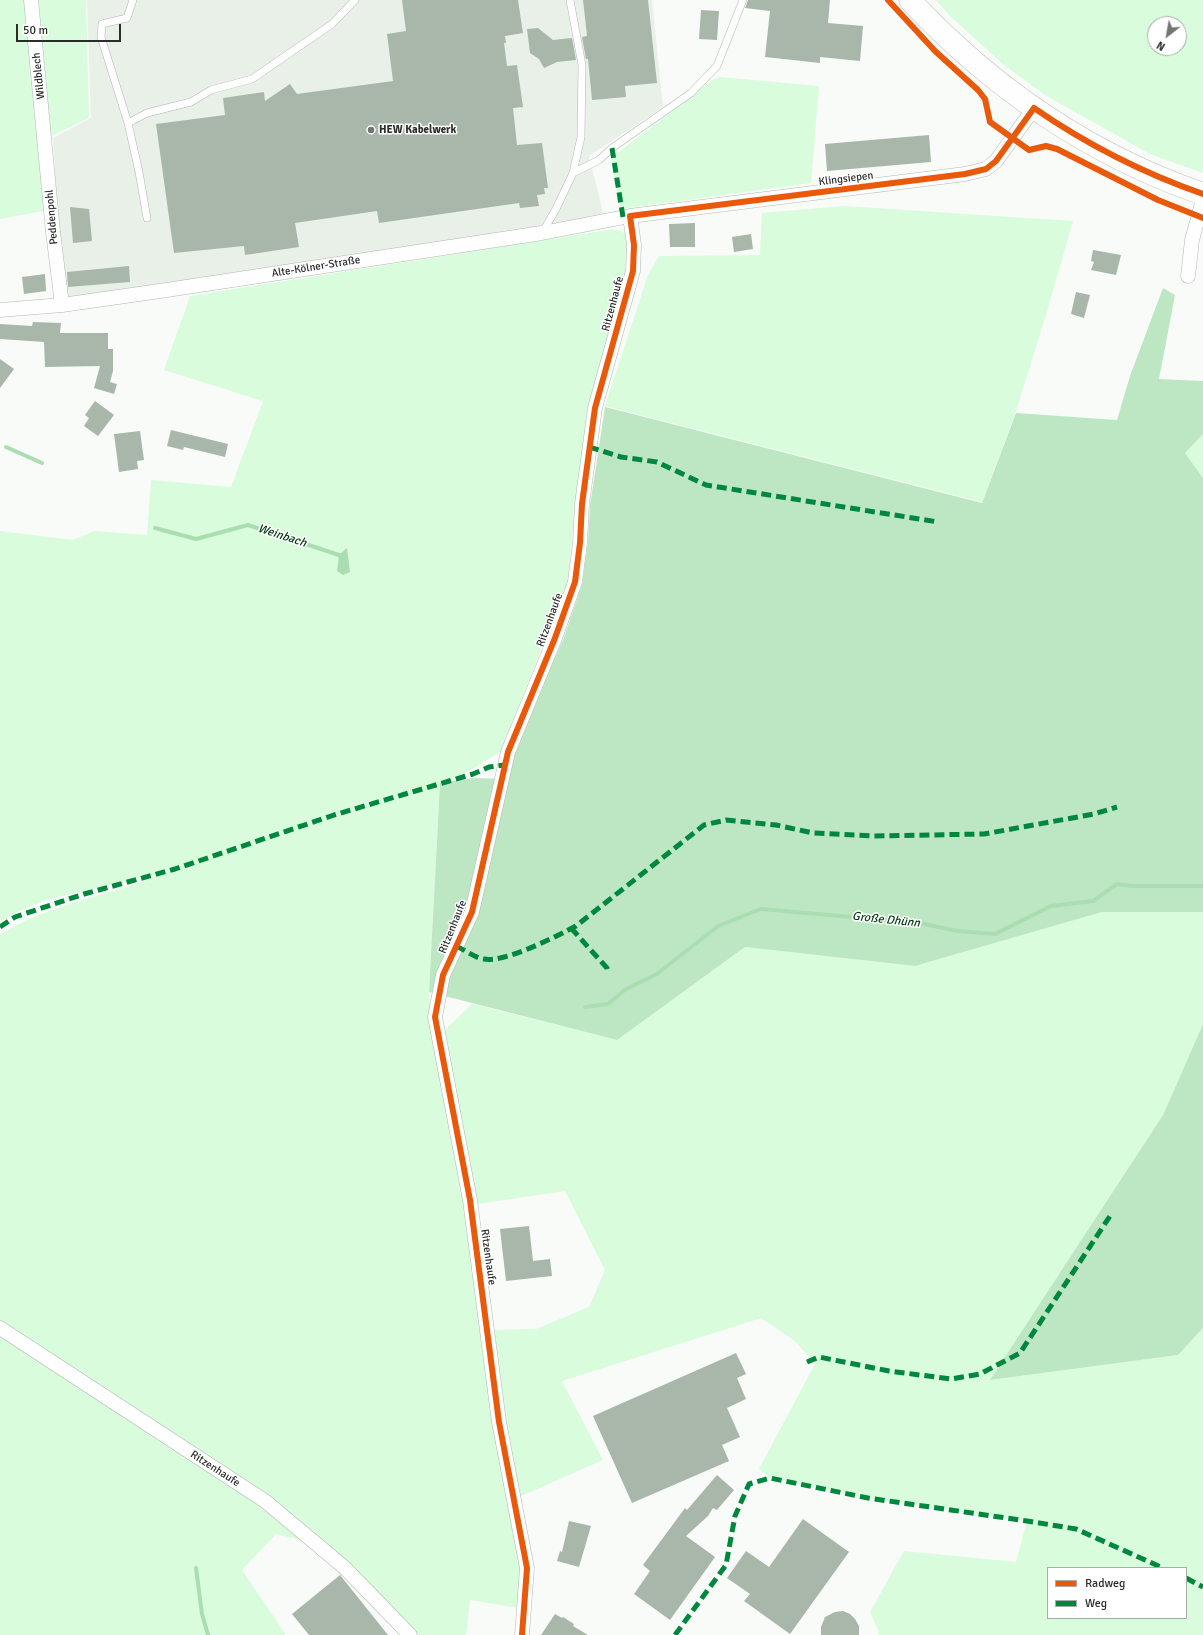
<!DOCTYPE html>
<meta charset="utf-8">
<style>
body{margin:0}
#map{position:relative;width:1203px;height:1635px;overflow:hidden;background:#f8fbf8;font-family:Signika,sans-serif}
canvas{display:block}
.legend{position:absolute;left:1047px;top:1567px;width:140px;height:52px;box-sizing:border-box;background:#fff;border:1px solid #aaabaa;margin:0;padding:5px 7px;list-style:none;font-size:12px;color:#2b2d2b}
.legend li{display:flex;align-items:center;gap:8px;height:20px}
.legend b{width:20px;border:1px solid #aaabaa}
.north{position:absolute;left:1147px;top:16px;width:40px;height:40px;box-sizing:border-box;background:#fff;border:1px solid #aaabaa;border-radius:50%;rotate:211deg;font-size:11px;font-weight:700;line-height:16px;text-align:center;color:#2b2d2b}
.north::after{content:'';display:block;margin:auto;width:14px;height:18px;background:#737573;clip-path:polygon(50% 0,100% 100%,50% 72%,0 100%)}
.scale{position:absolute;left:16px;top:24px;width:105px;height:18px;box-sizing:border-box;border:2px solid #2b2d2b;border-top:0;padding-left:5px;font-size:12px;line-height:14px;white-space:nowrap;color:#2b2d2b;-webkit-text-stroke:3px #fff;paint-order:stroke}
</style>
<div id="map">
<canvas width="1203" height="1635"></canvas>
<ul class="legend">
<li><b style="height:5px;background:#e8590c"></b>Radweg</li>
<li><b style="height:5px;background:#00873e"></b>Weg</li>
</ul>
<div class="north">N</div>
<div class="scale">50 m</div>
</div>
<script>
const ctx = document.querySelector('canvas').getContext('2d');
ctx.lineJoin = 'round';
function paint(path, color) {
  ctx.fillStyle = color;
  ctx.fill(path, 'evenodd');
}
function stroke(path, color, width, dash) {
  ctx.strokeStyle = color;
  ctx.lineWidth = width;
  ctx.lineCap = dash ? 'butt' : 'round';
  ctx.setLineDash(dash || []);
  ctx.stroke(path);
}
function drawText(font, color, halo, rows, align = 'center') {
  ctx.font = font + ' Signika,sans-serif';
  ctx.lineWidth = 3;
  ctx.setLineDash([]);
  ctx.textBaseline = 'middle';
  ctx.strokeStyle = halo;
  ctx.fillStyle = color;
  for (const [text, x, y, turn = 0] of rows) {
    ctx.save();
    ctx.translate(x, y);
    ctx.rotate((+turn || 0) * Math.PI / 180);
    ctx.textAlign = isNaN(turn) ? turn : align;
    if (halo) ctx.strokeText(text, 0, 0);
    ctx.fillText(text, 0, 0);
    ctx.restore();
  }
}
paint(new Path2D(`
 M87,0H652L663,107L589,156L606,225L62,305L53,138L91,118Z`), '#e8f0e8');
paint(new Path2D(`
 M0,0H27L48,210L0,219Z
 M38,0H86L89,118L51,136Z
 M936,0H1203V173L1150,154L1045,95L1004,65L949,15ZM1155,24H1179V48H1155Z
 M720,77L819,86L811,183L620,209L611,158L712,80Z
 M844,206L1073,221L1045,318L1016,411L982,502L605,406L648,275L659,256L760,255L762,213Z
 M614,229L627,234L626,271L575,502L568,580L501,751L471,770L440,783L429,992L431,1020L464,1200L521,1566L518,1608L470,1600L466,1635H418L314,1543L276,1534L242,1570L286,1635H0V935C53,901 114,896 170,871L46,900L12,914L0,922V531L73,540L94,531L147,535L151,480L231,487L263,401L164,370L190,296Z
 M1203,434V478L1185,453Z
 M1102,912H1203V1024L1163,1115L991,1380L1178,1355L1203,1328V1635H878L879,1632L870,1612L904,1551L1016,1562L1027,1521L868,1498L770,1478L759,1469L815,1364L795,1341L761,1318L562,1381L603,1460L519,1497L503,1422L492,1330L536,1329L589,1307L605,1270L565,1191L477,1204L444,1031L472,1004L617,1040L745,947L915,966ZM1048,1568H1186V1618H1048Z`), '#d8fcdc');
paint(new Path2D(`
 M1163,288L1175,295L1159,379L1203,381V434L1185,453L1203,478V912H1102L915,966L745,947L617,1040L429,992L440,783L473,778L507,779L511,752L563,640L582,585L588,542L590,506L605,407L982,503L1016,413L1117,420L1130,376Z
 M1203,1024V1328L1178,1355L990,1380L1163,1115Z`), '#bde7c3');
paint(new Path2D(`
 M347,548L350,572L343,575L337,571L339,555Z`), '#aadeb1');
stroke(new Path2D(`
 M6,447L42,463
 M155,528L196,539L248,525L339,555
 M585,1007L608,1004L626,989L657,974L718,926L761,909L919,923L958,931L995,934L1051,906L1093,901L1117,884L1131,886H1203
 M196,1568L202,1614L208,1635`), '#aadeb1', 4);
paint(new Path2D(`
 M402,0H518L523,33L505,36L506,43H504L507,66L517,65L523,107L513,108L517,145L542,143L548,188H544L545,194L537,195L539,206L520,208L519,203L379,223L377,211L295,223L299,247L245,255L244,246L174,253L156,124L225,115L223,98L264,92L265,101L290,84L297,94L393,81L387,34L406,31Z
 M583,0H648L657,83L625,86L626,97L592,100L588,59H586L582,37L587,36Z
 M748,0H830L828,23L863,26L860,61L820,57V63L765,57L770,11L745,8Z
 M701,10L719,11L717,40L699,39Z
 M538,28L553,40L572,38L576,60L557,62L544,68L539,59L530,53L527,29Z
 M929,135L931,162L827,171L825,144Z
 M70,207L89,209L92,241L73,243Z
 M695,223V247H670L669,224Z
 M751,234L753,249L734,252L732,237Z
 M1093,250L1121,255L1116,275L1091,270L1094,262L1091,261Z
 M129,266L130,282L68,287L67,272Z
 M45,274L46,291L24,294L22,277Z
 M1076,292L1090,295L1084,318L1071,314Z
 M33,322L61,323L60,333H108V349H113V371L110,382L117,384L114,394L94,388L100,366L45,367L44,342L0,339V324L32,326Z
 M0,359L14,369L0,388Z
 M95,401L114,415L98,436L84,426L89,418L85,415Z
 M171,430L228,444L225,457L184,447L183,450L167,446Z
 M140,431L144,460L137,461L138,469L119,472L114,434Z
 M529,1226L533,1261L550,1259L552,1276L506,1281L500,1229Z
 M736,1353L746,1374L737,1378L746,1399L727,1408L740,1437L722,1445L729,1461L632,1503L593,1416Z
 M717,1475L734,1490L717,1510L713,1508L708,1516L686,1536L715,1557L670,1620L634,1594L650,1571L643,1565L685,1508L687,1510Z
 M803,1519L849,1552L790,1634L744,1601L750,1594L727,1578L746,1551L769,1567Z
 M569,1521L591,1526L579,1567L557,1561L560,1551L562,1552Z
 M340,1575L388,1635H309L292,1614Z
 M843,1611L850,1614L855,1619L859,1626V1635H821V1627L825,1617L835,1612Z
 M555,1614L562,1618L563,1617L574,1624L573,1626L588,1635H541Z`), '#a8b7aa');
const lane = new Path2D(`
 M128,123L101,37L102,24L127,18L133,0
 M573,173L599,160L612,148L691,93L717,66L743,0
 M147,218L139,172L128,123L147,113L191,102L211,90L252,79L332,24L355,0
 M542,233L556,209L573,173L581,137L582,65L570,0`);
const street = new Path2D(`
 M31,0L53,232L62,305
 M1188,276L1192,240L1203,200
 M0,310L62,305L160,291L542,233L630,216L965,174L986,169L996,161L1034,108
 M0,1328L265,1501L345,1568L410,1635
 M522,1635L527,1568L499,1422L470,1200L435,1017L443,975L472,912L508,752L555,638L575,582L580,543L582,504L595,408L633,271L634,245L630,216`);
const primary = new Path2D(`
 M910,0C991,87 1090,155 1203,194`);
stroke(lane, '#b4b7b4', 8);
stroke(street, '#b4b7b4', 15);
stroke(primary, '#b4b7b4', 23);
stroke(lane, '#fefefe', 7);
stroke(street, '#fefefe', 14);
stroke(primary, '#fefefe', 22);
stroke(new Path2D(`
 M612,148L623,217
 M589,447L621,457L657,462L706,485L938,522
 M0,927L15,917L84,894L175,869L334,815L473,774L489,767L505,765
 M571,928L607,968L608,972
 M456,946C465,950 475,958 484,959C505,963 557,936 576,926L704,825L726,820L776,825L813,833L873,836L984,834L1094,814L1117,807
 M807,1362L819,1357L889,1371L951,1379L980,1374L1020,1353L1112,1213
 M1186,1578L1203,1587
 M675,1635L726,1565L735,1516L749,1484L770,1478L868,1498L1027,1521L1076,1529L1163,1568`), '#00873e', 5, [10, 5]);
stroke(new Path2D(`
 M888,0L935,51L978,90L985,99L990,122L1029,150L1046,146L1057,149L1158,200L1203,218
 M522,1635L527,1568L499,1422L470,1200L435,1017L443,975L472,912L508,752L555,638L575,582L580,543L582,504L595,408L633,271L634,245L630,216L965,174L986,169L996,161L1034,108C1086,144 1143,173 1203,194`), '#e8590c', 6);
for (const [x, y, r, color] of [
 [371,130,4,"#737573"]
]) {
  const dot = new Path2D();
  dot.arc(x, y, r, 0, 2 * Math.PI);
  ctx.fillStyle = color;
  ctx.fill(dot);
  stroke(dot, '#fff', 1.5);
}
drawText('11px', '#2b2d2b', '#fff', [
 ["Wildblech",39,76,-96],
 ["Klingsiepen",846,179,-7],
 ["Peddenpohl",52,217,-95],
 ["Alte-Kölner-Straße",316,267,-9],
 ["Ritzenhaufe",613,304,-75],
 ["Ritzenhaufe",550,620,-70],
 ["Ritzenhaufe",453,927,-68],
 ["Ritzenhaufe",488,1257,82],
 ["Ritzenhaufe",215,1469,33]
]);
drawText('bold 11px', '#2b2d2b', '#fff', [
 ["HEW Kabelwerk",379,130]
], 'left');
drawText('italic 12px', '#043c14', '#fff', [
 ["Weinbach",282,536,18],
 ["Große Dhünn",886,920,6]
]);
</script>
